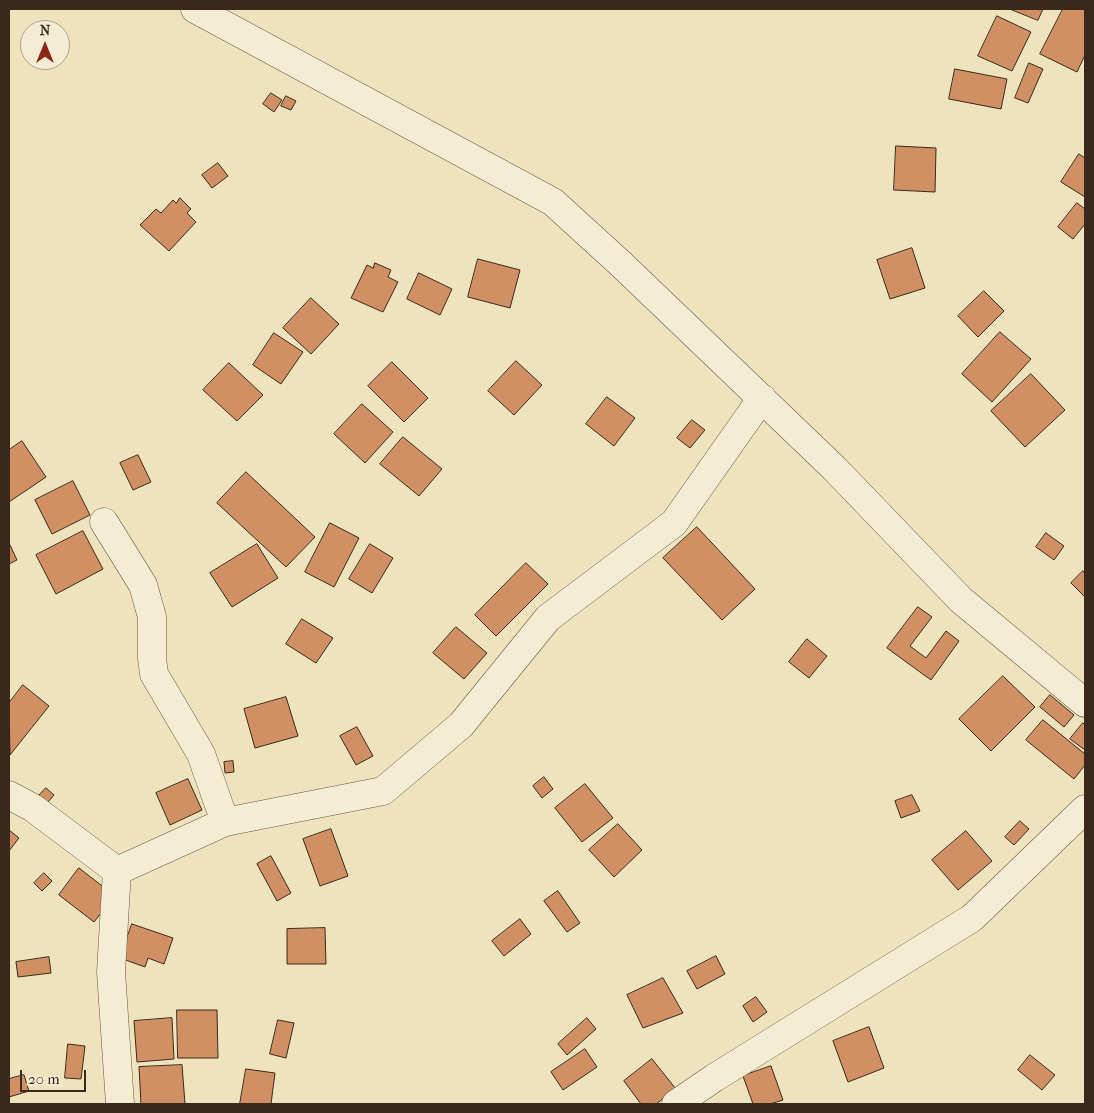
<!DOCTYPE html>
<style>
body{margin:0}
#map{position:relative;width:1094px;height:1113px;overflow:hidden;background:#eee3bd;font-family:"IM FELL French Canon",serif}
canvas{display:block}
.frame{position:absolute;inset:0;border:10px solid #3a291a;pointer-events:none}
.north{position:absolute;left:20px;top:20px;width:50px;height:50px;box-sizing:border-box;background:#f4edd4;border:1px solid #aa9f8a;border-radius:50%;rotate:0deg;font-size:14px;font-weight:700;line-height:20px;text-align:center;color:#3a291a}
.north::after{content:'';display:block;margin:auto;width:18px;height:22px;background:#8f2418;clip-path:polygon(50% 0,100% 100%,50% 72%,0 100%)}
.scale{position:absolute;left:20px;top:1070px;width:66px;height:22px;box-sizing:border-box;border:2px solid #3a291a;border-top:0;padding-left:6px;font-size:15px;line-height:18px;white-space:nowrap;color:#3a291a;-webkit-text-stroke:4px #f4edd4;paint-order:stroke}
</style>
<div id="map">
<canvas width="1094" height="1113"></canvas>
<div class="frame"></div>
<div class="north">N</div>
<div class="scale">20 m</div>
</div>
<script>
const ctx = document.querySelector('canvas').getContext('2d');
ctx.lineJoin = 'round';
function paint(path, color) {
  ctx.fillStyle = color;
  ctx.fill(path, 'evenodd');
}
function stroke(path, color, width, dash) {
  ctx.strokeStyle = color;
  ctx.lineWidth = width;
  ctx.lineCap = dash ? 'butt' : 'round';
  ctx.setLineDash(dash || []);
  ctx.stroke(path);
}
const building = new Path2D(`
 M1010,9H1043L1038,20Z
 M1063,9H1085V55L1077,72L1040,54Z
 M997,16L1031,32L1012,71L978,56Z
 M1029,63L1043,69L1028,103L1015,98Z
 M955,69L1007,79L1001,109L949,99Z
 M271,93L282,100L274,112L263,104Z
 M286,96L296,101L291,110L281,106Z
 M896,146L936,148L935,192L894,190Z
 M1079,154L1085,158V197L1061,182Z
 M218,163L228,176L212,188L202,175Z
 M180,198L191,209L187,213L196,222L169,251L140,225L156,209L161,213L173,200L176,203Z
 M1077,203L1085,209V224L1073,239L1058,227Z
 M912,248L925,288L890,299L877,260Z
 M478,259L520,270L510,308L468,297Z
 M375,263L391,270L388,277L398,282L383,312L351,298L367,265L373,268Z
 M419,273L452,289L440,315L407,299Z
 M984,291L1004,311L978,337L958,316Z
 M311,298L339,324L311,354L283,328Z
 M1000,332L1031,359L992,402L962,374Z
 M274,333L303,352L281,384L253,365Z
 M516,361L542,385L514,415L488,391Z
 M392,362L428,398L404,422L368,386Z
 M229,363L263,395L237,421L203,390Z
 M1031,374L1065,410L1025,447L991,411Z
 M607,397L635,418L614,446L586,424Z
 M362,404L393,432L365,463L334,434Z
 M692,420L705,430L690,448L677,438Z
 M403,437L442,469L419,496L380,464Z
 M22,441L46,477L9,502V450Z
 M138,455L151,482L133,490L120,463Z
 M246,472L315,537L286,567L217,503Z
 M73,481L90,515L52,534L35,500Z
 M330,523L359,538L334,587L305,572Z
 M697,527L755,589L722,620L663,558Z
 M83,531L103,569L56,594L36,555Z
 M1046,533L1064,546L1054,560L1036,547Z
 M9,543L17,560L9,564Z
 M257,544L278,578L232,607L210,573Z
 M370,544L393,558L372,593L349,579Z
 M526,563L548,584L496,636L475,615Z
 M1083,571L1085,574V597L1071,583Z
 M918,607L932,617L910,646L926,658L946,631L959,641L931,680L887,648Z
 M302,619L333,638L316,663L286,644Z
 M456,627L487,653L464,679L433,653Z
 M807,639L827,656L809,678L789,662Z
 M1003,676L1035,707L991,751L959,719Z
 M23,685L49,706L10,755L9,703Z
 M1050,695L1074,715L1064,727L1040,707Z
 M286,697L298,736L255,748L244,709Z
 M1043,720L1085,754V765L1074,779L1026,740Z
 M1083,723L1085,725V750L1070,739Z
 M357,727L373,756L356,765L340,736Z
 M233,761L234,772L225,773L224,762Z
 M544,777L553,789L542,798L533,786Z
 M188,779L202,810L170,825L156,793Z
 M585,784L613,818L582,842L555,808Z
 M46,788L54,795L42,809L33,802Z
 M912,795L920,811L901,818L895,801Z
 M1020,821L1029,829L1014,845L1005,837Z
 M618,824L642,850L614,877L589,850Z
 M331,829L348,876L320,886L303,839Z
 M9,830L19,838L9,851Z
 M966,831L992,861L958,890L932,860Z
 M271,856L291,893L277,901L257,864Z
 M79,868L115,896L94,922L59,895Z
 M44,873L52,881L42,891L34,883Z
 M558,891L580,923L567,932L544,901Z
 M520,919L531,934L504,956L492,941Z
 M132,924L173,938L164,964L148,958L145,967L120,958Z
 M325,928L326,964H287V929Z
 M716,956L725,974L697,989L687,971Z
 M49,957L51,973L18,977L16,962Z
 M663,978L683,1013L643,1028L627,995Z
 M756,997L767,1012L753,1022L743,1006Z
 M177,1010H217L218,1058H178Z
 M172,1018L174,1059L137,1062L134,1021Z
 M587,1018L596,1029L567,1055L558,1044Z
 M278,1020L294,1023L286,1058L270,1054Z
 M869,1027L884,1068L848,1082L833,1041Z
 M68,1044L85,1046L81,1079L65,1078Z
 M585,1049L597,1067L563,1090L551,1072Z
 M1030,1055L1055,1075L1042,1090L1018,1070Z
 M652,1059L676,1089L656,1104H641L624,1081Z
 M182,1065L185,1104H141L139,1067Z
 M771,1066L783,1100L770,1104H753L743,1076Z
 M246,1069L275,1073L271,1104H240Z
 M24,1075L29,1091L9,1097V1079Z`);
paint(building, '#d09064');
stroke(building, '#3a291a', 1);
const minor = new Path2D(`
 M195,9L553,202L621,264L834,468L961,600L1085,703
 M104,522L143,585L152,617V658L154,674L201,754L225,822
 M9,795L33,808L117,871
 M117,871L225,822L383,791L461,725L548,618L674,523L762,398
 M117,871L111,972L120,1104
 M676,1104L714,1078L972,918L1085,809`);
stroke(minor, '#675843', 29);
stroke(minor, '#f4edd4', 28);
</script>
